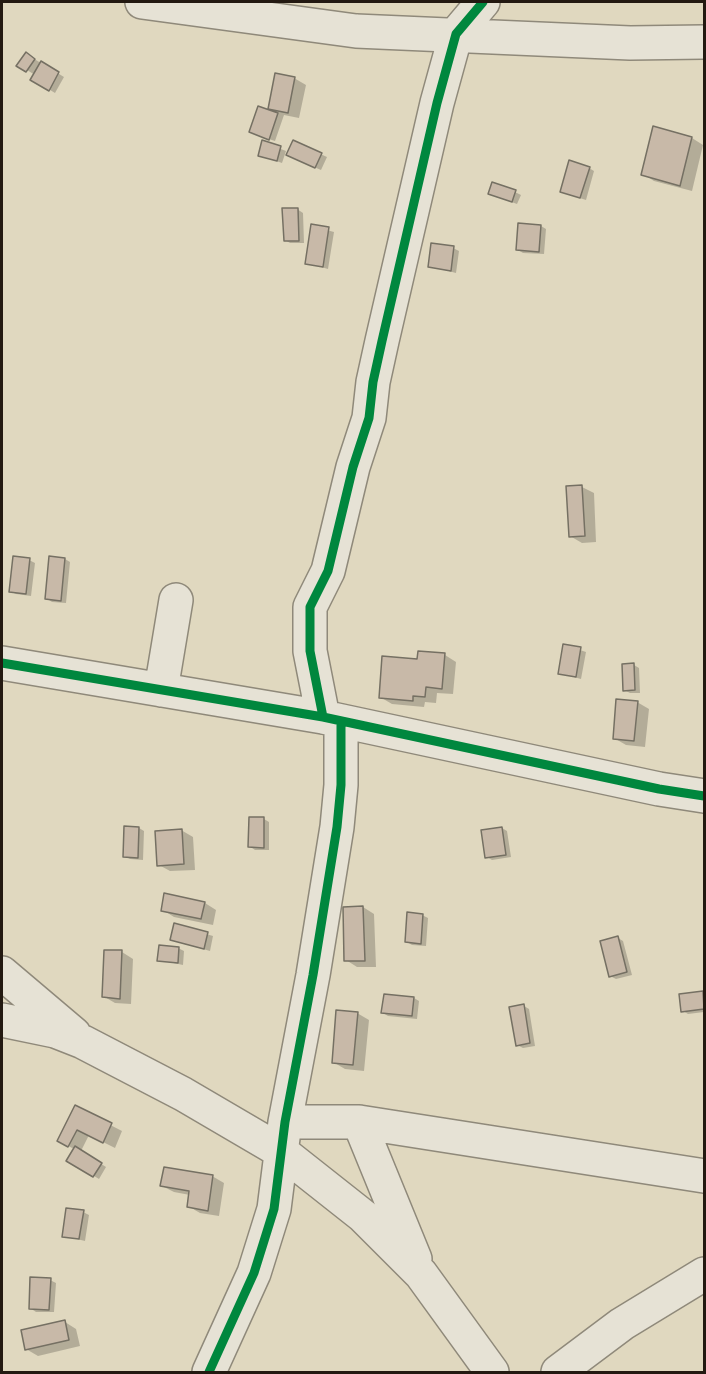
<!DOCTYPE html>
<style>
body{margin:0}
#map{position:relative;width:706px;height:1374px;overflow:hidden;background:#e0d8bf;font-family:"IM FELL French Canon",serif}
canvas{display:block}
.frame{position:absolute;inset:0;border:3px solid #231911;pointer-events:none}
</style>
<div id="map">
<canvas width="706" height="1374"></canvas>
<div class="frame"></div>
</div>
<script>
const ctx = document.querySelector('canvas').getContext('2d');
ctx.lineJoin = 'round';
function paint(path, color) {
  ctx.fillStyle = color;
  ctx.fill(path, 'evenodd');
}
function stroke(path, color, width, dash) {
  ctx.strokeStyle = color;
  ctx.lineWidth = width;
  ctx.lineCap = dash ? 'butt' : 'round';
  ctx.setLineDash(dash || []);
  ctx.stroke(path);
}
paint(new Path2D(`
 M31,57L64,77L55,93L32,79L35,75L19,65Z
 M294,78L306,85L299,118L284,115L275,141L256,135L276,114L269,108Z
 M655,128L692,138L703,145L692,191L654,181L643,174Z
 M263,142L286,151L282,163L259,155Z
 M294,142L327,157L321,170L293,158Z
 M589,168L594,171L586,200L567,194Z
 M515,192L521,195L517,204L495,196Z
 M297,209L303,213L304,243H290L285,240Z
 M312,226L334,232L328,269L307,263Z
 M541,226L546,229L544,254L523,253L518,250Z
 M453,248L459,251L456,273L429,266Z
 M568,487H582L594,493L596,542L582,543L570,536Z
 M65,559L70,562L66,603L52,602L46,598Z
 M29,560L35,563L31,596L16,594L10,591Z
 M565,645L586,652L581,679L559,673Z
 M419,653L445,655L456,662L453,694L437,693L436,703L425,702L424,707L392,704L380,697L418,661Z
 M634,665L639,668L640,693H630L624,690Z
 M637,702L649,709L645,747L626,745L614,738Z
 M264,819L269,822V850H255L249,846Z
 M139,828L144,831L143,860L130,859L124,856Z
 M502,828L507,831L511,857L492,860L487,857Z
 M181,830L193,837L195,870L170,871L159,865Z
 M205,903L216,910L213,925L174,917L163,910Z
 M363,907L374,914L376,967H357L346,960Z
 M422,915L428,918L426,946L412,945L407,942Z
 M175,925L213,936L210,951L172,940Z
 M618,938L623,941L632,975L616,979L610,976Z
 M178,948L184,951L183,965L159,960Z
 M122,952L133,959L131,1004L115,1003L103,996Z
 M702,993L704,1012L688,1014L683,1011Z
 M385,995L414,998L419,1001L417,1019L388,1016L383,1013Z
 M524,1006L529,1009L535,1046L523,1048L517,1045Z
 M357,1013L369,1020L364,1071L345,1069L333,1062Z
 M75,1107L122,1131L115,1148L89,1135L81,1151L106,1167L99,1179L68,1160L74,1149L59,1141Z
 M212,1176L224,1183L219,1216L200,1213L188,1206L190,1195L174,1192L162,1186Z
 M83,1212L89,1215L85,1241L64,1236Z
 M50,1280L56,1283L54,1312H36L30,1308Z
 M65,1322L76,1329L80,1346L38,1356L26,1349Z`), '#0003');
const building = new Path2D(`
 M26,52L35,59L26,72L16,66Z
 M41,61L59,72L49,91L30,80Z
 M275,73L295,77L288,113L268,109Z
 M258,106L278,113L269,140L249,132Z
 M653,126L692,137L680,186L641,175Z
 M262,140L281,146L277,161L258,156Z
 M293,140L322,153L315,168L286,155Z
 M569,160L590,167L580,198L560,192Z
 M492,182L516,190L512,202L488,194Z
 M282,208H298L299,241H284Z
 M518,223L541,225L539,252L516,250Z
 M311,224L329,227L323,267L305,264Z
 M431,243L454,246L451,271L428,267Z
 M582,485L585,536L569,537L566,486Z
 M13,556L30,558L26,594L9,592Z
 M49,556L65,558L61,601L45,599Z
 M563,644L581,647L576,677L558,674Z
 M418,651L445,653L442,689L426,687L425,697L413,696V701L379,698L382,656L417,659Z
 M634,663L635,690L623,691L622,664Z
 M616,699L638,701L634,741L613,739Z
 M249,817H264V848L248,847Z
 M124,826L139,827L138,858L123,857Z
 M502,827L506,855L485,858L481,830Z
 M182,829L184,864L157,866L155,831Z
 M164,893L205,902L201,919L161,911Z
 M363,906L365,961H344L343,907Z
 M407,912L423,914L421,944L405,942Z
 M174,923L208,932L204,949L170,940Z
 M618,936L627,972L609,977L600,941Z
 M159,945L179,947L178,963L157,961Z
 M104,950H122L120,999L102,997Z
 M703,991L704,1009L681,1012L679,994Z
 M384,994L414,997L412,1016L381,1013Z
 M524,1004L530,1043L516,1046L509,1007Z
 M336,1010L358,1012L353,1065L332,1063Z
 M75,1105L112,1123L103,1143L77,1130L68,1147L57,1141Z
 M75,1146L102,1163L93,1177L66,1161Z
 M164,1167L213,1175L208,1211L187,1207L189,1191L160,1186Z
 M66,1208L84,1210L79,1239L62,1237Z
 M30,1277L51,1278L49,1310L29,1309Z
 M65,1320L69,1340L25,1350L21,1330Z`);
paint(building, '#c8b9a8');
stroke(building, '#757063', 1.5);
const minor = new Path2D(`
 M142,2L356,31L630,43L704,42
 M2,663L323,717L659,789L704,796
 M161,690L176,600
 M323,717L310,651V607L328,571L353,467L369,418L373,382L382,341L437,103L456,34L483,2
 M2,973L74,1034
 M2,1020L55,1031L83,1042L183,1094L282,1152L363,1216L421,1274L492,1372
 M285,1122H359L704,1176
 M359,1122L415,1259
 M209,1372L254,1273L274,1209L285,1122L313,975L337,827L341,785V721
 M558,1372L622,1324L704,1274`);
stroke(minor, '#8f897a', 36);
stroke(minor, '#e6e2d5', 33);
stroke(new Path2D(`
 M2,663L323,717L659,789L704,796
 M323,717L310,651V607L328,571L353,467L369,418L373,382L382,341L437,103L456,34L483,2
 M209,1372L254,1273L274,1209L285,1122L313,975L337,827L341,785V721`), '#00873e', 9);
</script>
